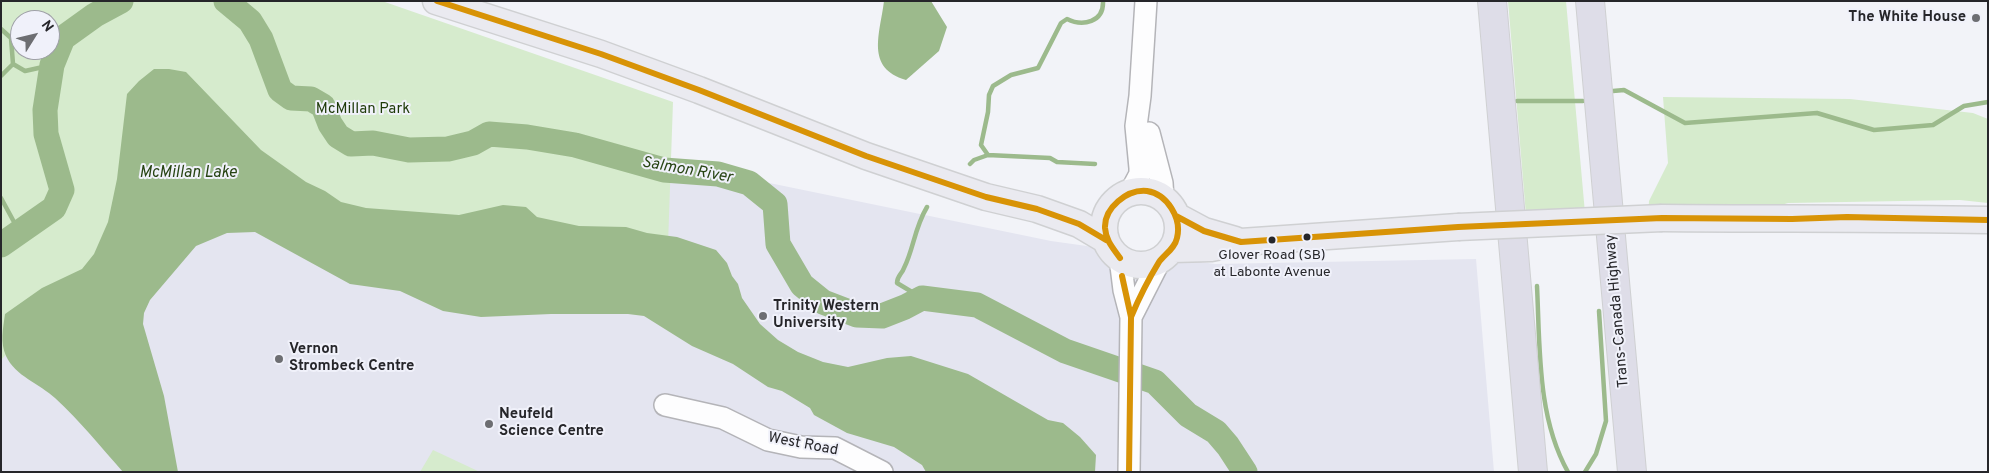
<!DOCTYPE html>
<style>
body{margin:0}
#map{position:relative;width:1989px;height:473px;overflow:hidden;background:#f2f3f8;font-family:Overpass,sans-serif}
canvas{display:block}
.frame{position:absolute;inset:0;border:2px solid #26262a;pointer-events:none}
.north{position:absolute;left:10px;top:10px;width:50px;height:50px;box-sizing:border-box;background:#f0f1fa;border:1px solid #9fa0a7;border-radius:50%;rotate:54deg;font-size:14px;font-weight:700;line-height:20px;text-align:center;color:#26262a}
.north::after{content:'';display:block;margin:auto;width:18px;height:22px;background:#6d6e72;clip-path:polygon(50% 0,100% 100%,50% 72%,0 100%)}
</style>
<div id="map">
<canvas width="1989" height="473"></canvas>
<div class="frame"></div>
<div class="north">N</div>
</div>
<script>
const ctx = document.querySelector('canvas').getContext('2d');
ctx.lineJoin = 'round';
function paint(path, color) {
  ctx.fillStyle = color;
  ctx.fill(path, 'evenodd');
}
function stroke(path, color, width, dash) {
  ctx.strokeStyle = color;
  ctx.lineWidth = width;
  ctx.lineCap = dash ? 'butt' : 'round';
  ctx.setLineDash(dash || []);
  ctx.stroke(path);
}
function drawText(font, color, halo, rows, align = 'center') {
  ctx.font = font + ' Overpass,sans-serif';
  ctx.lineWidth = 4;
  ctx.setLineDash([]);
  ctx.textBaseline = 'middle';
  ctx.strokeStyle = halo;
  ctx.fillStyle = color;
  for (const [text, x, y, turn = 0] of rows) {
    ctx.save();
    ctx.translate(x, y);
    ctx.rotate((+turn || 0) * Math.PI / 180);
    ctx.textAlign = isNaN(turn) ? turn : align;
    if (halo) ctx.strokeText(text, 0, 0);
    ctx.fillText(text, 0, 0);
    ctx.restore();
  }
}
paint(new Path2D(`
 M664,170L716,172L1051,241L1215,264L1476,259L1494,472H1V360L173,189Z`), '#e4e5f0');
paint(new Path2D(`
 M1,1H382L673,102L667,273L173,189L1,360ZM20,20H50V50H20Z
 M1508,1H1566L1585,213L1526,215Z
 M1663,97L1850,99L1973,113L1988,119V203L1960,200L1788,203L1754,213L1648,219L1649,201L1668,163Z
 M433,450L480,472H420Z`), '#d6ebcd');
paint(new Path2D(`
 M884,1H931L947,27L939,51L906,80C865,68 880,34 884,1Z
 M154,69H169L186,72L261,150L306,182L325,191L341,202L366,208L459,215L503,205L526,207L537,217L579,226L626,227L647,233L677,237L716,250L727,263L732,276L738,284L742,298L760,324L778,340L798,352L823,362L848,367L887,358L911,356L968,374L1048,420L1063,423L1080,437L1096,455L1095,472H926L922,465L894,447L847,433L814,415L810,408L782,391L768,387L733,364L692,346L644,316L628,314H551L481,317L443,311L400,291L350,284L255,232L227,233L196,246L150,300L144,313L143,324L164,396L178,472H123C101,447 80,421 55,398C40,384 15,376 6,356C0,342 3,329 5,314L42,288L82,269L94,254L108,222L117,179L127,94L139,81Z`), '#9cba8c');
stroke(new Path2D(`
 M1,29L11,38L13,64L1,76
 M13,64L25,71L52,65
 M1613,91L1624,90L1685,123L1817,113L1874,130L1933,125L1964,106L1988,102
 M1517,101H1583
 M988,155L1050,158L1057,162L1095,164
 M970,164L974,160L988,155L981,145L988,112L989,95L993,86L1011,75L1038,68L1061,23L1067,19C1083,27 1104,22 1103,1
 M1,198L20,233
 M1537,286C1540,347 1537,417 1568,472
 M922,298L897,283C897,276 902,274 904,268C914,248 914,229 927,207
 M1585,472L1596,454L1606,421L1599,311`), '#9cba8c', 4.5);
stroke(new Path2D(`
 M226,1L250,21L261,39L280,90L291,98L311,99L323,106L330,124L338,136L351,144L373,143L409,150L448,149L473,143L489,134L527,137L575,145L664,170L718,174L749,183L775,204L778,244L802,285L823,302L857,315L882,316L905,307L922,298L977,305L1065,351L1155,382L1188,415L1216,432L1228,446L1245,472
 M1,245L54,208L62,190L46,134L45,110L52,65L63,38L95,15L121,1`), '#9cba8c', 25);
const minor = new Path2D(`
 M1149,133L1162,183L1163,199
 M1130,193L1140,174V168L1136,126L1140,96L1146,1
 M1120,258L1124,290L1131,317L1129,472
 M1131,317L1160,260
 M665,405L723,418L768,440L801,447L835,448L882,472`);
const major = new Path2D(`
 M436,1L601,54L699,90L866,156L986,197L1037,209L1079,224L1106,240
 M1104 228a37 37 0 1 1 74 0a37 37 0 1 1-74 0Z
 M1176,216L1204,231L1235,240
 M1662,218C1771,219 1879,218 1988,220
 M1172,249L1211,248L1241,242L1458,227`);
const highway = new Path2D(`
 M1492,1L1533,472
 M1590,1L1632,472`);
stroke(minor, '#b4b4b8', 24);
stroke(major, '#cfd0d2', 29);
stroke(highway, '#cfd0d2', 30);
stroke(minor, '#fdfdfe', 21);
stroke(major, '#eaeaf0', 26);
stroke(highway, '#dedde8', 28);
const majorBridge = new Path2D(`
 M1458,227L1662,218`);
stroke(majorBridge, '#cfd0d2', 29, []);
stroke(majorBridge, '#eaeaf0', 26);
stroke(new Path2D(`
 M437,1L601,54L699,90L866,156L986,197L1037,209L1079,224L1106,240
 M1176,216L1204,231L1241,242L1458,227L1662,218L1792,219L1847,217L1988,220
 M1120,258C1113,248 1106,241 1105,228C1104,208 1127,189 1147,191C1167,194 1182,218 1177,238C1175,248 1165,254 1159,262C1148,280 1139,298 1131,317
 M1122,276L1131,317L1129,472`), '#d89306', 6);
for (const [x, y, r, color] of [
 [1976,18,5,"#6d6e72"],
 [1307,237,4.5,"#26262a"],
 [1272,240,4.5,"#26262a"],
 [763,316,5,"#6d6e72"],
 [279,359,5,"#6d6e72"],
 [489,424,5,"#6d6e72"]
]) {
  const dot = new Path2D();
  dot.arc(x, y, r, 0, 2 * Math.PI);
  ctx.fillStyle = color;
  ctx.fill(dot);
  stroke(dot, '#f0f1fa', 2);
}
drawText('14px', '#26262a', '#f0f1fa', [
 ["Glover Road (SB)",1272,256],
 ["at Labonte Avenue",1272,273]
]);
drawText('bold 15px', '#26262a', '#f0f1fa', [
 ["The White House",1966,18,"right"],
 ["Trinity Western",773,307],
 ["University",773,324],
 ["Vernon",289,350],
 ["Strombeck Centre",289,367],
 ["Neufeld",499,415],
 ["Science Centre",499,432]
], 'left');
drawText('15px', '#1e3a08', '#f0f1fa', [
 ["McMillan Park",363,110]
]);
drawText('15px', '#26262a', '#f0f1fa', [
 ["Trans-Canada Highway",1618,311,-95],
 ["West Road",803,445,11]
]);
drawText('italic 16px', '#274413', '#f0f1fa', [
 ["Salmon River",687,171,10],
 ["McMillan Lake",188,174]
]);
</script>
